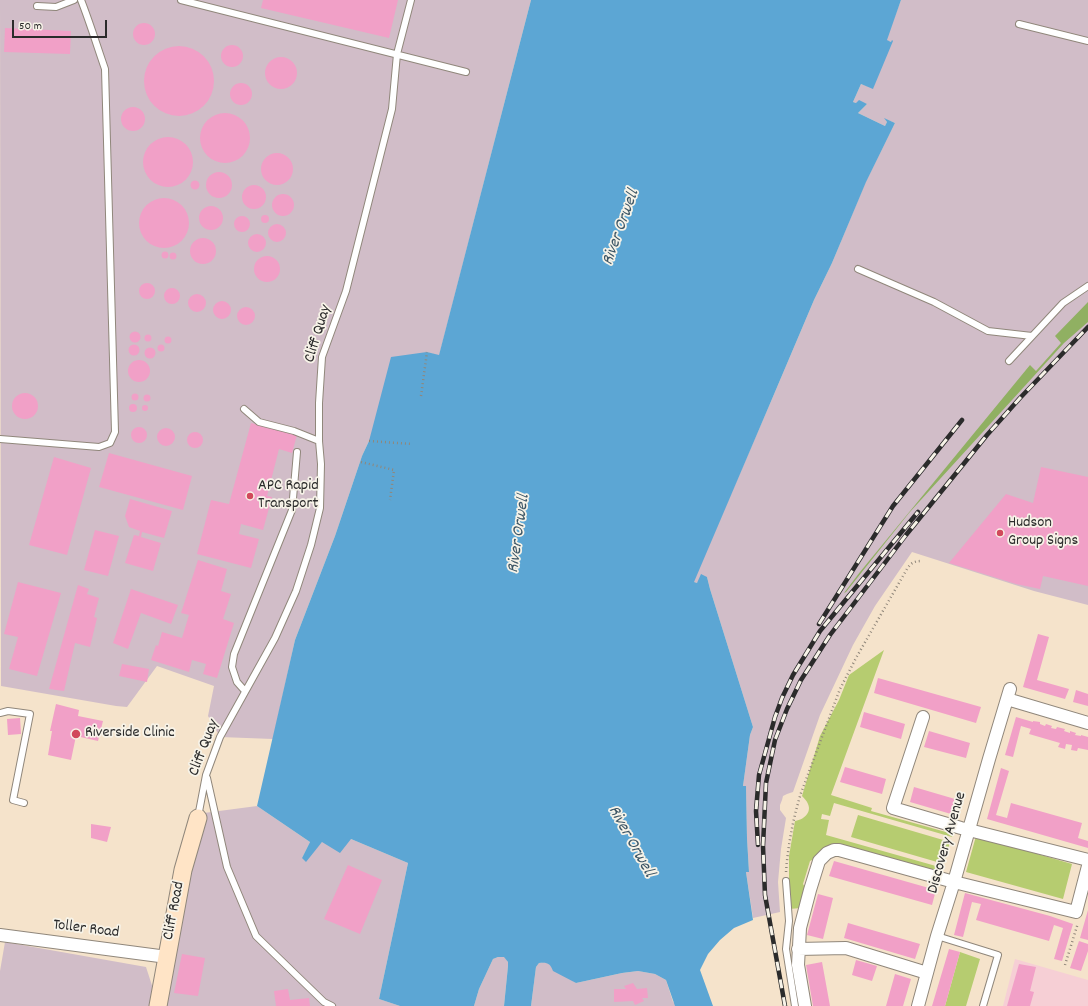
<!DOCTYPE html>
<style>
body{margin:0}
#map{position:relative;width:1088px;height:1006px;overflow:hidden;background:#f5e3cb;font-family:Dekko,sans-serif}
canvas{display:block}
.scale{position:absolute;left:12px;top:20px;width:95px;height:18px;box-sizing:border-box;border:2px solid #2b2b2b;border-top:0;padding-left:5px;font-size:12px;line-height:14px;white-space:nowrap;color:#2b2b2b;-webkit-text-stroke:3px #f7f3e8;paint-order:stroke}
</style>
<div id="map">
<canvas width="1088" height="1006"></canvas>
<div class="scale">50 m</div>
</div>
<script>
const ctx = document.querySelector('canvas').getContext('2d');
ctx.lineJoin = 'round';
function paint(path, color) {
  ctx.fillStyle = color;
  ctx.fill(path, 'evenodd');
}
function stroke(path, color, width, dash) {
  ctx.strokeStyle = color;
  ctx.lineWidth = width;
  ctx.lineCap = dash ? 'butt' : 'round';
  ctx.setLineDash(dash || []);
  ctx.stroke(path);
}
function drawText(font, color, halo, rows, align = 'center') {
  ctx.font = font + ' Dekko,sans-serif';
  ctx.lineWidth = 3.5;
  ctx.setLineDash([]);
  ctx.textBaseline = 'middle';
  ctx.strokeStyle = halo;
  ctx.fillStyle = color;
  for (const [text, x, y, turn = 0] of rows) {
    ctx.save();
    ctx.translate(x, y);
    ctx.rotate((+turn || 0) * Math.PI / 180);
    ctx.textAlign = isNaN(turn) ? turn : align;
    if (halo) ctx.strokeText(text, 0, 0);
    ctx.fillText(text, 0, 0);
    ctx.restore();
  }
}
paint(new Path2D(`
 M1015,959L1088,980V1006H1003Z`), '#f6cfd5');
paint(new Path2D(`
 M0,0H531L439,356L427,352L369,441L362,456L335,536L295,640L273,739L220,737L208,716L214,686L157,666L127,707L116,706L1,686Z
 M901,0H1088V605L1034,591L912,552L875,606L853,645L820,715L793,792L787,794L783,796L782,800L780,805V810L786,818L781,849L778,882L780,912L753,918L746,872L749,871L747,838L746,787L743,786L750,735L753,727L710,589L707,577L697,583L693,582L772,399L814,300L832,263L866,181L895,123L885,119L887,122L885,126L858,113L867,104L856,103L853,102L861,84L873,88L891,42L886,40Z
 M257,806L310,842L302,858L322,842L351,839L408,863L379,999L400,1006H0V971L5,942L146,967L158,1004L204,813Z
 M498,957H505L508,962V966L504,1006H474L479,989L493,959Z
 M546,962L576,983L622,973L638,971L655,974L666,980L673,1002L679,1006H531L536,967L539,963Z`), '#d1bdc8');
paint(new Path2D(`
 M884,650L831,795L872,808L871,811L953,834L952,837L834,803L830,816L822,814L821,819L829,820L826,835L943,868L941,875L841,846L810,861L803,884L806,889L801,908L789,909V856L795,821C803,820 812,813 808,804C807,801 804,798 802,796L820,736L839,700L849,675Z
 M858,815L950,842L944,864L851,837Z
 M976,836L1072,864L1063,899L966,872Z
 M960,952L980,959L966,1006H945Z`), '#b6cc70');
paint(new Path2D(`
 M1088,302V322L1064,343L909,513L846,592L844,593L860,572L1030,365L1036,371L1061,343L1055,336Z`), '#90b062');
paint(new Path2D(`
 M531,0H901L887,40L891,42L892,40L893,41L873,89L861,84L853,102L856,103L859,100L867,104L858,113L885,126L887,122L884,118L895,123L866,182L832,263L814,300L772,399L694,582L697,583L701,574L707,577L710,589L753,727L750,735L743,786H746L747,838L749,872H746L753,920L734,928L720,940L708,954L700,970L713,1006H675L666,980L655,974L638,971L622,973L576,983L553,971C550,963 547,962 539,963L536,967L531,1006H504L508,966V962L504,957H498L493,959L479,989L474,1006H400L379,999L408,863L351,839L340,853L322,842L306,862L302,858L310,842L257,806L295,640L335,536L362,456L369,441L391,357L427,352L439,355Z`), '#5ca6d4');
paint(new Path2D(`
 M263,0H398L389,38L261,8Z
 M133 34a11 11 0 1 1 22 0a11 11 0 1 1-22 0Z
 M5,28L71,31L70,54L4,52Z
 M221 56a11 11 0 1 1 22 0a11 11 0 1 1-22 0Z
 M144 81a35 35 0 1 1 70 0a35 35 0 1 1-70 0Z
 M265 73a16 16 0 1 1 32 0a16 16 0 1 1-32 0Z
 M230 94a11 11 0 1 1 22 0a11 11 0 1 1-22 0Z
 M121 119a12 12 0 1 1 24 0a12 12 0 1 1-24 0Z
 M200 138a25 25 0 1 1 50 0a25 25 0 1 1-50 0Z
 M143 162a25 25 0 1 1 50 0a25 25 0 1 1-50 0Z
 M261 169a16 16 0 1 1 32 0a16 16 0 1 1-32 0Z
 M206 185a13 13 0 1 1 26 0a13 13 0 1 1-26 0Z
 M190.5 185a4.5 4.5 0 1 1 9 0a4.5 4.5 0 1 1-9 0Z
 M242 197a12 12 0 1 1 24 0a12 12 0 1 1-24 0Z
 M272 205a11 11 0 1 1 22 0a11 11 0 1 1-22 0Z
 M139 223a25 25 0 1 1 50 0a25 25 0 1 1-50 0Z
 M199 218a12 12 0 1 1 24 0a12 12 0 1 1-24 0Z
 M261 219a4 4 0 1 1 8 0a4 4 0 1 1-8 0Z
 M234 224a8 8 0 1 1 16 0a8 8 0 1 1-16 0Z
 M268 233a9 9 0 1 1 18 0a9 9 0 1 1-18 0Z
 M248 243a9 9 0 1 1 18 0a9 9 0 1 1-18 0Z
 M190 251a13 13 0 1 1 26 0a13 13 0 1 1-26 0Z
 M161.5 255a3.5 3.5 0 1 1 7 0a3.5 3.5 0 1 1-7 0Z
 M169.5 256a3.5 3.5 0 1 1 7 0a3.5 3.5 0 1 1-7 0Z
 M254 269a13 13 0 1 1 26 0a13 13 0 1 1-26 0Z
 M139 291a8 8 0 1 1 16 0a8 8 0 1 1-16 0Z
 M164 296a8 8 0 1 1 16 0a8 8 0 1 1-16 0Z
 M188 303a9 9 0 1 1 18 0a9 9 0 1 1-18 0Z
 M213 310a9 9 0 1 1 18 0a9 9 0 1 1-18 0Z
 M237 316a9 9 0 1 1 18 0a9 9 0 1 1-18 0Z
 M129.5 337a5.5 5.5 0 1 1 11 0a5.5 5.5 0 1 1-11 0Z
 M144.5 338a3.5 3.5 0 1 1 7 0a3.5 3.5 0 1 1-7 0Z
 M164.5 340a3.5 3.5 0 1 1 7 0a3.5 3.5 0 1 1-7 0Z
 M128.5 350a5.5 5.5 0 1 1 11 0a5.5 5.5 0 1 1-11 0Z
 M157.5 348a3.5 3.5 0 1 1 7 0a3.5 3.5 0 1 1-7 0Z
 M144.5 353a5.5 5.5 0 1 1 11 0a5.5 5.5 0 1 1-11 0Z
 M128 371a11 11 0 1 1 22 0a11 11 0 1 1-22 0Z
 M12 406a13 13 0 1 1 26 0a13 13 0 1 1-26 0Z
 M131.5 397a3.5 3.5 0 1 1 7 0a3.5 3.5 0 1 1-7 0Z
 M143.5 398a3.5 3.5 0 1 1 7 0a3.5 3.5 0 1 1-7 0Z
 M129 408a4 4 0 1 1 8 0a4 4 0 1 1-8 0Z
 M142 408a3 3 0 1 1 6 0a3 3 0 1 1-6 0Z
 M251,423L297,435L292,453L279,449L267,496L272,497L263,530L241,524L239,534L259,539L251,568L197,554L211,500L229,504Z
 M131 435a8 8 0 1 1 16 0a8 8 0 1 1-16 0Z
 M157 437a9 9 0 1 1 18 0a9 9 0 1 1-18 0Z
 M187 440a8 8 0 1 1 16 0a8 8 0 1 1-16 0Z
 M109,453L192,476L183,510L99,487Z
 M54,457L91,468L67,555L29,545Z
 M1041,467L1088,477V586L1043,576L1040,589L1016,584L949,563L1006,494L1033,503Z
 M130,499L172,511L164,538L142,532L141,537L161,543L153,571L125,563L134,535L139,536L140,531L129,527L125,516Z
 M95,530L119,536L108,576L84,570Z
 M198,560L227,569L221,591L231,594L223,619L234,623L217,678L203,674L206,664L192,660L189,672L151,660L156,645L158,646L162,632L182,638L189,615L181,613Z
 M18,582L61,593L37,676L9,669L18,637L4,634Z
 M78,585L89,589L87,594L99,598L94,617L97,618L90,647L75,643L64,691L49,689Z
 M131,589L178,605L171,624L141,613L128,649L113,643Z
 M1038,634L1049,637L1037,680L1069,689L1065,699L1023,687Z
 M122,664L149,669L147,682L119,676Z
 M878,678L981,707L976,723L874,693Z
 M1076,690L1088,694V706L1073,702Z
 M56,704L79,710L78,716L103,721L98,741L76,736L71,760L48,755L52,731H50Z
 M864,712L905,724L901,739L860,727Z
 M1016,717L1033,722V721L1040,722V724L1045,726L1046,724L1052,726L1051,728L1056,729L1057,727L1065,729L1064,731L1070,733V731L1076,733L1075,735L1081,736V735L1088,737V750L1078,748L1077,751L1071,750L1072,745L1066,744L1065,749L1058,747L1060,743L1029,734L1031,729L1021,726L1013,757L1005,755Z
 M20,718L21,734L8,735L7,719Z
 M929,731L970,743L966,758L924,747Z
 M845,767L886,779L882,794L840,782Z
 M1001,768L1009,771L996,815L1007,818L1011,803L1082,823L1078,838L1088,841V848L987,819Z
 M914,787L955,799L951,814L910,802Z
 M91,824L111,827L107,842L91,838Z
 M834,861L936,890L932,905L829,876Z
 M348,865L382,880L360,934L324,919Z
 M965,893L1050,916L1073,924L1062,961L1054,959L1063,928L1054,925L1049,941L976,920L981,904L972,902L963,937L954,935Z
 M818,894L833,898L823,939L807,935Z
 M1088,910V940L1080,938Z
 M848,923L920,944L915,959L844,938Z
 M1079,941L1088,944V951L1081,971L1070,968Z
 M949,949L960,952L945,1006H932Z
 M182,954L205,958L198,996L174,993Z
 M856,960L877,966L872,981L852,975Z
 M822,962L830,1006H813L806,965Z
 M1019,964L1036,967L1030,991L1034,992L1030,1006H1007Z
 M895,974L911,979L903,1006H886Z
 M633,983L637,989L647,988L648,998H642L644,1001L635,1005L633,1001L614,1002V989H626L624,986Z
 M288,989L290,1000L309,998L310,1006H276L274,991Z`), '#f1a0c7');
const lane = new Path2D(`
 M181,0L466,72
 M37,6L56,7L74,0
 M1019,24L1088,41
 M858,269L934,302L988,331L1032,336
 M1009,361L1063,303L1088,286
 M244,409L259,422L294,431L319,441
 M0,439L99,447L110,443L115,432L105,69C97,46 90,23 81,0
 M245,691L237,682L232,667L234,654L292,510L297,452
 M0,713L8,711L30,714L13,800L24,803
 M207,778L227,867L256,936L324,1002L332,1006
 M198,817L206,775L220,737L275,638L296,591L311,545L320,508L321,464L319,441V403L322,357L346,291L392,109L397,54L411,0
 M786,881L789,921L786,949L795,1006
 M937,936L998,955L983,1006`);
const street = new Path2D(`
 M1007,699L1088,723
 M923,717L893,808L961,828L1088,860
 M0,935L167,957
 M798,949L846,948L927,973
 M805,1006L798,965L800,928L810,890L819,861L827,853L834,850H839L954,882L1076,912L1088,866
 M918,1006L937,936L954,882L989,759L1010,689`);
const secondary = new Path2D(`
 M158,1006L183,870L198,818`);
stroke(lane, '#90877b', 8);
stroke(street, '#90877b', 14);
stroke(secondary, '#90877b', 19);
stroke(new Path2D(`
 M421,396L427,352
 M369,441L412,444
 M361,462L394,470L390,500
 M786,872C788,845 793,819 801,793L840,689L856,658L907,569C911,563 914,561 922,561
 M1065,965L1078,923`), '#90877b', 2.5, [1, 3]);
stroke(lane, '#fff', 6);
stroke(street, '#fff', 12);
stroke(secondary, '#ffe4c6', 17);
const rail = new Path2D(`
 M819,624L893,506L962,420
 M758,845L756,811L759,775L775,717L782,698L793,675L820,631L918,512
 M785,1006L765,895L763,846L766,783L775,740L787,709L801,680L830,635L906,535L987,435L1020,398L1088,327`);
stroke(rail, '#2b2b2b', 4.5);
stroke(rail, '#f7f3e8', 3, [9]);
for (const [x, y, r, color] of [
 [250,496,4,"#d1495b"],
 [1000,533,4,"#d1495b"],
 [76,734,5,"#d1495b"]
]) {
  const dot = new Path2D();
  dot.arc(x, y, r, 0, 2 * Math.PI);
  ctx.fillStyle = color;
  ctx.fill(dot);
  stroke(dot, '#f7f3e8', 1.5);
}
drawText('16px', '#2b2b2b', '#f7f3e8', [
 ["Cliff Quay",319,334,-73],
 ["Cliff Quay",205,748,-69],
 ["Discovery Avenue",948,843,-74],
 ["Cliff Road",175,911,-79],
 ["Toller Road",86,930,7]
]);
drawText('16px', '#2b2b2b', '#f7f3e8', [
 ["APC Rapid",258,487],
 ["Transport",258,505],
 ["Hudson",1008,524],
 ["Group Signs",1008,542],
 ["Riverside Clinic",85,734]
], 'left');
drawText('italic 17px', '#3c5666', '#f7f3e8', [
 ["River Orwell",622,228,-70],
 ["River Orwell",520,534,-82],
 ["River Orwell",630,842,61]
]);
</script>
